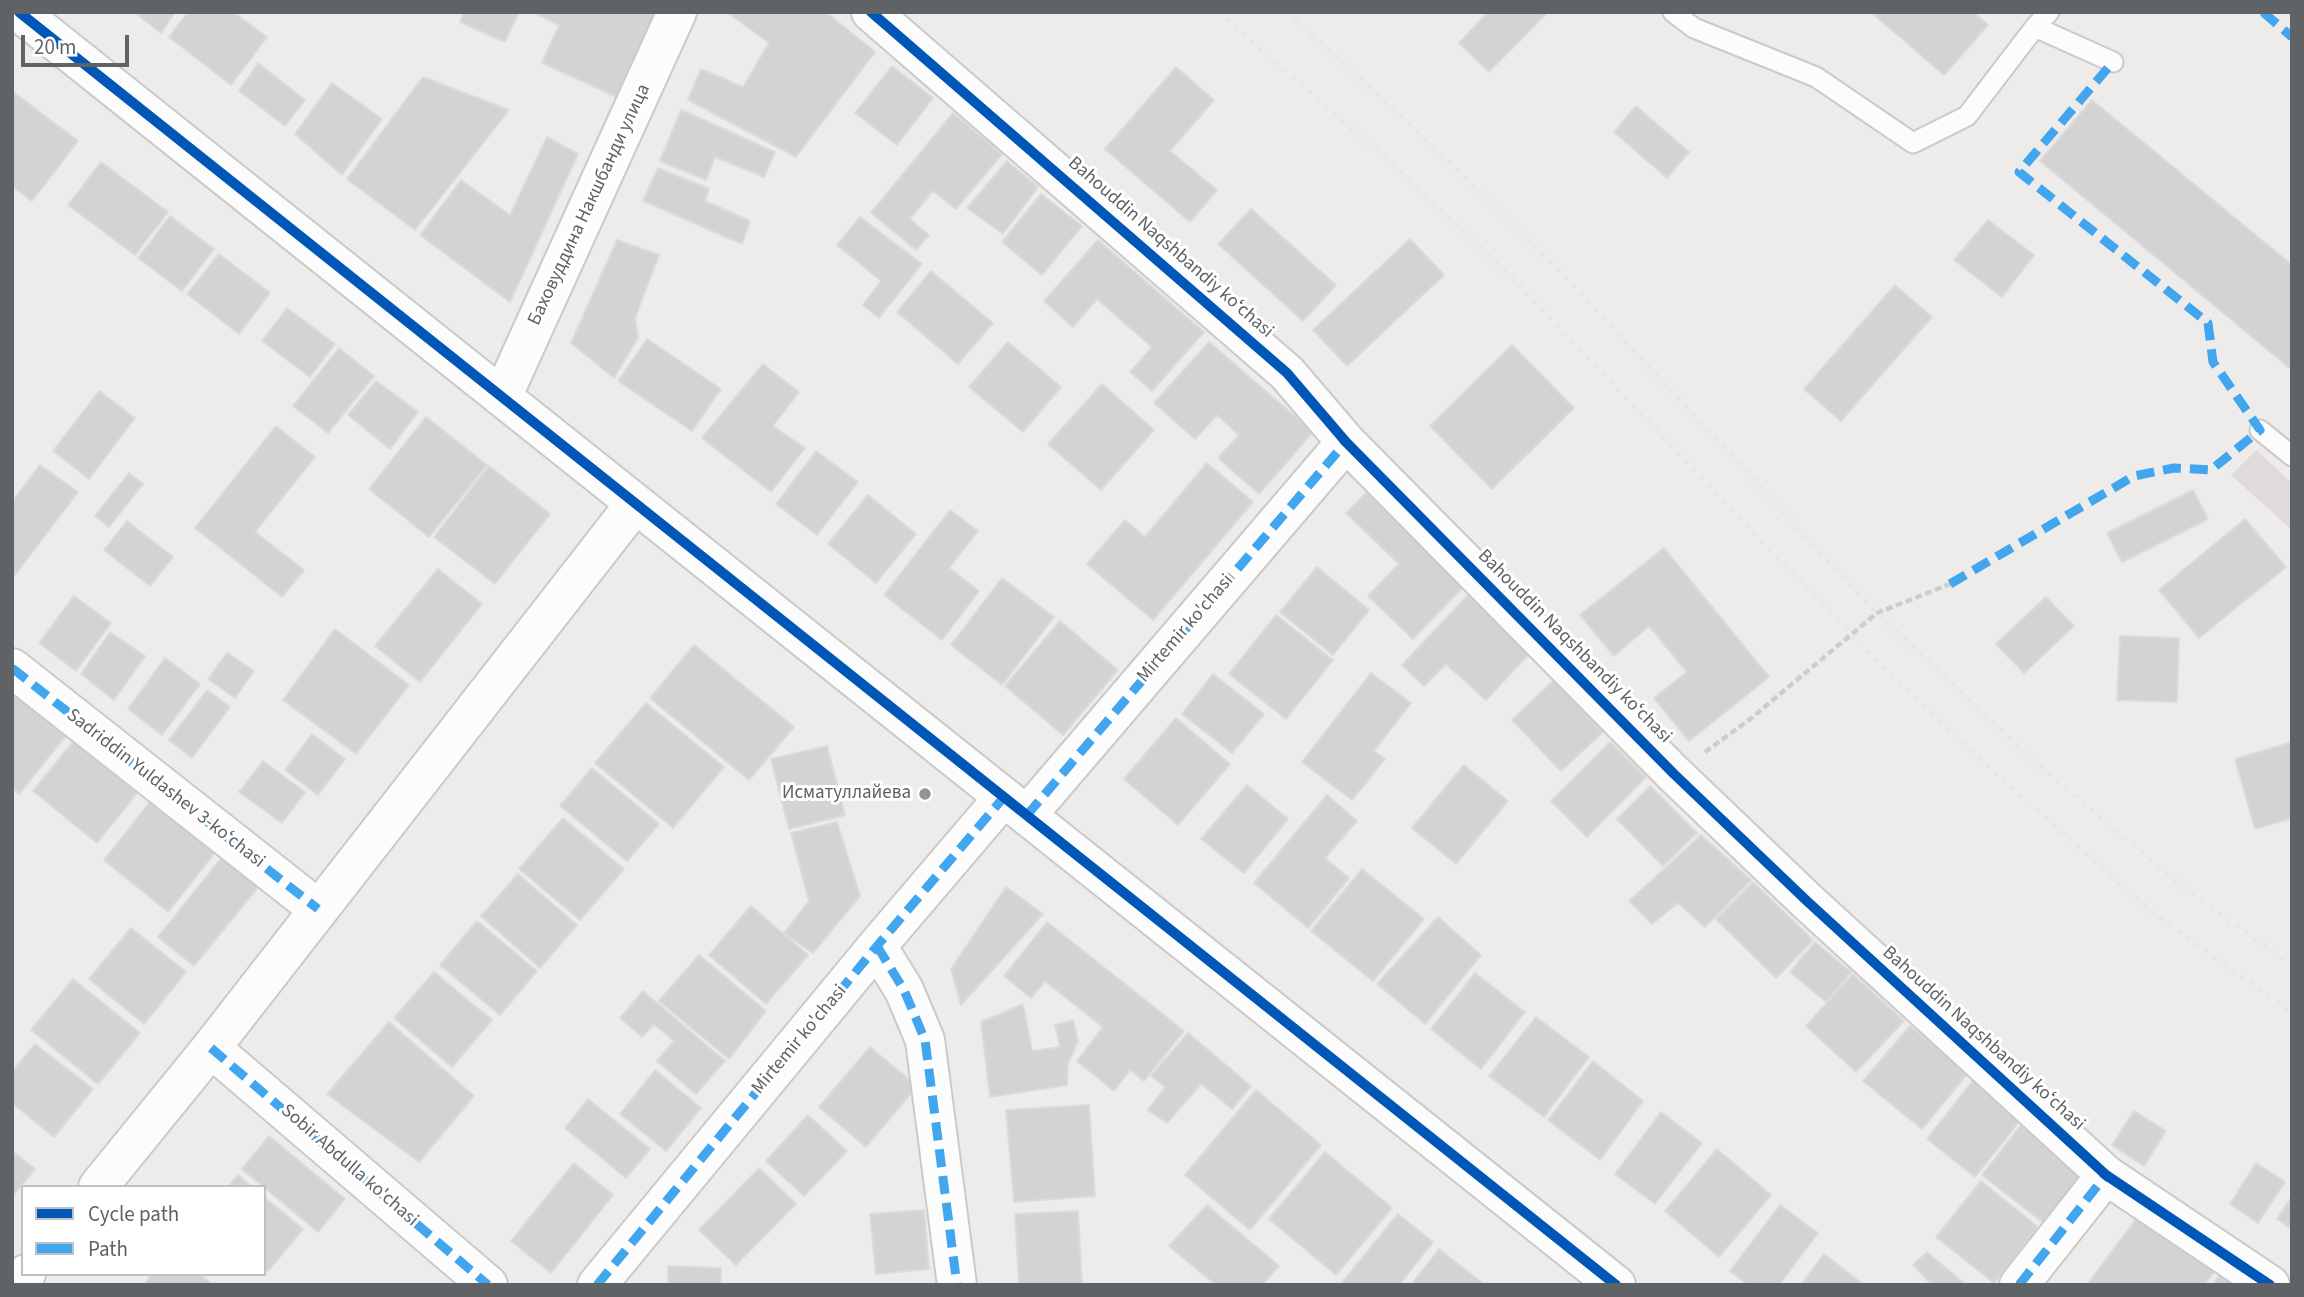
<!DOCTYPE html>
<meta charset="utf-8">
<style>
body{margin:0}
#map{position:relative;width:2304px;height:1297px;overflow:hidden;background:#eeecea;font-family:"Source Sans 3",sans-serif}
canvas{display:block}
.frame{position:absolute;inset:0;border:14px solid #5f6366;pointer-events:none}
.legend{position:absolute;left:21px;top:1185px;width:245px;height:91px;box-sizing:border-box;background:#fff;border:2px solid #bfc1c2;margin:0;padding:9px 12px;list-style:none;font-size:21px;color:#5f6366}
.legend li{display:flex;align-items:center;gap:14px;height:35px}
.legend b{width:35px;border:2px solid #bfc1c2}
.scale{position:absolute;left:21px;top:35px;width:108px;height:32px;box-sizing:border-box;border:4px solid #5f6366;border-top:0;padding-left:9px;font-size:21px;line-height:24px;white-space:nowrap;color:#5f6366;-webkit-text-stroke:5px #fff;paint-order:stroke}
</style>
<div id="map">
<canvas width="2304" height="1297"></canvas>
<div class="frame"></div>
<ul class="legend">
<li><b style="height:9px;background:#0057b8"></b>Cycle path</li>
<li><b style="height:9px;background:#41a6ee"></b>Path</li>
</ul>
<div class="scale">20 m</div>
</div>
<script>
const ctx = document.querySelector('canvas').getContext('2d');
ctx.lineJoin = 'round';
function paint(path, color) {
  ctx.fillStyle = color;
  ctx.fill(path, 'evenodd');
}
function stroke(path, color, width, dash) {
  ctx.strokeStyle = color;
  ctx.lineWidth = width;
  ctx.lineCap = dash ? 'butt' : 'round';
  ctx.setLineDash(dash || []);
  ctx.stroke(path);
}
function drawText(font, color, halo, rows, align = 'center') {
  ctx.font = font + ' "Source Sans 3",sans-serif';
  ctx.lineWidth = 6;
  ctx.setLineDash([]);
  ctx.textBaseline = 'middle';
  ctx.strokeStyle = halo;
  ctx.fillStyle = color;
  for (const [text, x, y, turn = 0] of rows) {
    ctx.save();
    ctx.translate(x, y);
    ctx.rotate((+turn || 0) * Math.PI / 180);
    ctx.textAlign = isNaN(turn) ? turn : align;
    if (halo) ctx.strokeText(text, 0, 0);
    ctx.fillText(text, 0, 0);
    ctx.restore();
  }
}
paint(new Path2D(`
 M2256,450L2292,483V530L2231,475Z`), '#dedbda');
const building = new Path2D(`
 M134,12H175L161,33Z
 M188,12H233L267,37L231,85L169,37Z
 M464,12H519L505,42L460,22Z
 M532,12H655L617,97L542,63L559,25Z
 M826,12L875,52L796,157L688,100L701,69L743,87L769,43L727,12Z
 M1548,12L1489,72L1459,43L1488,12Z
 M1871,12H1973L1988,25L1944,75Z
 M258,63L305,100L285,126L239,91Z
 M892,66L933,98L897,145L855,113Z
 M1176,67L1214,100L1170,151L1217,190L1190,222L1105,149Z
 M423,77L509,110L415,230L347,179Z
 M332,83L382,119L342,175L295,134Z
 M12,91L78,141L32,201L12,186Z
 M2092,100L2292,265V370L2040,161Z
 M1636,106L1689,152L1667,178L1614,132Z
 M681,110L775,152L764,177L715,157L706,180L660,161Z
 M953,113L1002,154L956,209L933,191L910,219L929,235L916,250L871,213Z
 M547,137L578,154L510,302L420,235L461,180L510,215Z
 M1007,161L1038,187L1003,234L967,208Z
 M101,162L168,212L135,255L68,205Z
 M658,168L709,189L705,201L750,221L742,244L643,201Z
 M1041,194L1082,226L1042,275L1002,242Z
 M1251,209L1336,285L1303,321L1218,244Z
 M170,216L214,249L182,291L138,258Z
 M860,217L922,264L879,318L863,305L881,281L837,245Z
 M1988,220L2034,255L2002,297L1954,260Z
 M1410,239L1444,275L1347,366L1313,330Z
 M617,240L659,255L635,318L638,338L614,378L571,343Z
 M1098,240L1204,332L1152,391L1130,372L1152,347L1097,299L1073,327L1044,301Z
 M219,254L270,293L239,334L187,294Z
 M931,271L993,323L958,364L897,312Z
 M1895,285L1932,317L1841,421L1804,389Z
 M287,308L335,344L310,377L262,341Z
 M647,339L721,389L692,431L618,381Z
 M1008,342L1061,387L1023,432L969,387Z
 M1209,342L1313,432L1259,494L1218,458L1239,435L1217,415L1195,439L1154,403Z
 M1512,345L1574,408L1492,489L1430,426Z
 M339,348L374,376L328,433L293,406Z
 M763,364L799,392L773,426L805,448L771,492L702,438Z
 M376,381L418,412L390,449L348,415Z
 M1102,384L1154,430L1101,490L1048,444Z
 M99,391L135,418L89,479L53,451Z
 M426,417L487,465L429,537L369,489Z
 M276,426L315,457L255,532L304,570L282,597L195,528Z
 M816,451L858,482L817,535L776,504Z
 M1207,463L1253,502L1153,620L1087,564L1125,520L1145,537Z
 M40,465L78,492L12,579V502Z
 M489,466L550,514L495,584L434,537Z
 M129,473L143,484L109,527L95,516Z
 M2193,490L2208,519L2122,562L2107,533Z
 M1367,492L1465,585L1413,639L1368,596L1399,564L1346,513Z
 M868,495L916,534L876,583L828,544Z
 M950,510L978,531L949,568L979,591L942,640L884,595Z
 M2245,519L2286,567L2199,638L2159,590Z
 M127,521L173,557L150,586L104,550Z
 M1664,548L1769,677L1689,741L1654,698L1687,672L1649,626L1614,656L1580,615Z
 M1317,567L1369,610L1333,655L1280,612Z
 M438,569L482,604L420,682L375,646Z
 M1002,578L1054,617L1002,685L951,645Z
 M1468,595L1531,652L1486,700L1446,664L1424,686L1402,665Z
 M74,596L111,623L76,671L39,643Z
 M2046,597L2074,626L2024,673L1996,644Z
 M1276,615L1333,660L1286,719L1229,674Z
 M1060,621L1118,670L1063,735L1005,686Z
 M335,629L409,685L356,754L283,700Z
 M110,632L145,656L114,700L81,674Z
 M2120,636L2179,638L2177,702L2117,700Z
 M694,645L794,727L749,780L650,698Z
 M227,653L254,671L235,698L208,679Z
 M165,658L200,684L162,735L128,709Z
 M1371,673L1411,703L1374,751L1385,759L1352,800L1302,762Z
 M1213,674L1264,714L1232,753L1182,714Z
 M1554,680L1603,732L1561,771L1512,720Z
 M12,688L68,733L19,794L12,788Z
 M207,690L230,707L192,758L169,740Z
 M646,703L724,767L673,828L595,763Z
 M1176,718L1230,764L1178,825L1124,779Z
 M312,734L345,759L318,795L285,770Z
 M77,737L141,788L97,843L33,791Z
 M1610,742L1646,777L1587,837L1551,801Z
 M2292,742V818L2255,829L2235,759Z
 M827,746L845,815L789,829L771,759Z
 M263,761L305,792L282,823L239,792Z
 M1464,765L1508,801L1456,864L1412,828Z
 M592,768L659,824L627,861L560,806Z
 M1247,785L1288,819L1244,873L1201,839Z
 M1650,786L1697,833L1663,866L1617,819Z
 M1327,795L1357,821L1325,858L1349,878L1308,928L1254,883Z
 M154,797L218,849L168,912L104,860Z
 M563,818L624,869L580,920L519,869Z
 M837,822L860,896L813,953L784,933L809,901L791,833Z
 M1701,835L1751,880L1705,927L1678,903L1652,924L1629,901Z
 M226,852L263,881L194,966L158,937Z
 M1362,869L1424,919L1373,981L1311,931Z
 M518,874L577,925L540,968L481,916Z
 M1753,882L1813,940L1776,978L1716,919Z
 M1006,887L1043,914L961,1005L951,969Z
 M751,906L808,955L766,1004L709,955Z
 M1438,917L1481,955L1425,1024L1377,984Z
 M477,921L537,971L500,1015L440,965Z
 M1047,922L1184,1031L1144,1081L1130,1070L1114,1091L1077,1061L1103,1027L1045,981L1031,998L1004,976Z
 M131,928L186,972L144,1024L89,979Z
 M1815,942L1851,972L1826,1002L1790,972Z
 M699,955L766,1011L729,1059L659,1001Z
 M434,972L492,1020L452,1067L394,1018Z
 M1475,973L1525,1012L1481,1069L1431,1029Z
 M1853,974L1904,1021L1856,1072L1806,1026Z
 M73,979L140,1033L98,1084L31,1030Z
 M643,991L725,1061L696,1094L657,1061L674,1041L654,1024L642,1037L620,1018Z
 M1023,1004L1032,1051L1060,1047L1055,1025L1073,1020L1078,1041L1068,1063L1067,1085L990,1097L981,1022Z
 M1536,1017L1589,1057L1544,1117L1489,1076Z
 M389,1022L474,1096L419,1162L327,1094Z
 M1910,1026L1968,1073L1922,1129L1863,1081Z
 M1188,1033L1251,1086L1232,1109L1201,1084L1167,1123L1148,1110L1165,1087L1151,1076Z
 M35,1044L93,1089L54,1137L12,1103V1072Z
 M870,1047L917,1086L866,1147L819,1107Z
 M1593,1061L1643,1101L1600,1160L1548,1120Z
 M655,1070L701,1108L666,1151L620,1114Z
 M1974,1079L2023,1117L1975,1177L1927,1139Z
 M1256,1090L1321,1145L1250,1230L1185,1175Z
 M588,1099L650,1149L626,1178L565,1128Z
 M1089,1105L1095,1196L1014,1202L1006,1110Z
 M2134,1111L2166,1131L2144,1166L2112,1145Z
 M1661,1112L1702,1143L1655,1204L1615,1174Z
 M808,1115L847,1151L804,1196L766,1161Z
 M2026,1119L2089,1169L2045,1224L1982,1175Z
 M269,1136L345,1199L318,1232L242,1169Z
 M1717,1149L1771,1195L1719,1257L1665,1211Z
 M12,1151L35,1169L12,1197Z
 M1325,1152L1392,1208L1336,1275L1269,1219Z
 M574,1163L613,1195L551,1273L511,1241Z
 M2256,1163L2285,1182L2258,1223L2230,1204Z
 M759,1168L796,1204L736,1265L699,1230Z
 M238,1175L252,1187H228Z
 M1981,1181L2038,1227L1994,1283L1936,1237Z
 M2292,1196V1229L2277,1219Z
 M264,1197L303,1229L268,1271L264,1268Z
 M1207,1205L1279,1266L1262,1285H1216L1169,1246Z
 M1780,1205L1818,1233L1779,1285H1748L1730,1271Z
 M924,1210L929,1269L876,1274L870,1214Z
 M1078,1211L1082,1285H1019L1015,1214Z
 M1398,1214L1433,1242L1399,1285H1340Z
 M2138,1216L2214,1272L2204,1285H2087Z
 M1439,1249L1485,1285H1411Z
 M1927,1252L1966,1285H1932L1913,1265Z
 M1824,1254L1864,1285H1801Z
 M668,1266L721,1268V1285H668Z
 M152,1274H204L202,1276L213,1285H144Z
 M2219,1276L2233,1285H2213Z`);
paint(building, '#d5d3d2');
stroke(building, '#dddbd9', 2);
const service = new Path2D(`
 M1673,12L1694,28L1816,77L1913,143L1967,116L2035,27L2049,12
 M2035,27L2113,62
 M2260,430L2292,456`);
const minor = new Path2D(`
 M871,12L1287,373L1346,442L1674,774L1808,902L2106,1175L2270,1285
 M502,397L677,12
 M12,668L318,909
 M1027,815L1346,442
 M877,946L904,990L925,1040L957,1285
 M211,1048L488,1285
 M597,1285L877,946L1004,797
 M2019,1285L2106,1175`);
const tertiary = new Path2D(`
 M19,12L1616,1285
 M98,1187L211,1048L635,504
 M18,1285L26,1274`);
stroke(service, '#cacac9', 23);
stroke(minor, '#cacac9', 42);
stroke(tertiary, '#cacac9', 42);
stroke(new Path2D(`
 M1705,752L1749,720L1877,613L1950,584`), '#cacfcc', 4.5, [7, 3.5]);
stroke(service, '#fcfcfc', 19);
stroke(minor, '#fcfcfc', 38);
stroke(tertiary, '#fcfcfc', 38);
stroke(new Path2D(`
 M1218,12L1384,157L1514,280L1851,635L1993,771L2152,912L2292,1013
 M1287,12L1416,130L1555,266L1877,613L2030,758L2188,891L2292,965`), '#e3e4e3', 5, [2, 9]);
stroke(new Path2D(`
 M2263,12L2292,37
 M1950,584L2134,476L2174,468L2211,470L2260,430L2213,362L2208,323L2019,172L2113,62
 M12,668L318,909
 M1027,815L1346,442
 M877,946L904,990L925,1040L957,1285
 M211,1048L488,1285
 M597,1285L877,946L1004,797
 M2019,1285L2106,1175`), '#41a6ee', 9, [18, 9]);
stroke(new Path2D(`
 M19,12L1616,1285
 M871,12L1287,373L1346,442L1674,774L1808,902L2106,1175L2270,1285`), '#0057b8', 10);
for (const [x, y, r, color] of [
 [925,794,7,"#919394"]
]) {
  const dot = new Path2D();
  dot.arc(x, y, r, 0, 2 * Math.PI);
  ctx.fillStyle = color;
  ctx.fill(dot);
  stroke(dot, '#fff', 2.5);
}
drawText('19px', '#5f6366', '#fff', [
 ["Баховуддина Накшбанди улица",590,205,-65],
 ["Bahouddin Naqshbandiy koʻchasi",1170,248,41],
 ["Mirtemir ko'chasi",1186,629,-49],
 ["Bahouddin Naqshbandiy koʻchasi",1574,647,45],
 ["Sadriddin Yuldashev 3-koʻchasi",165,789,38],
 ["Bahouddin Naqshbandiy koʻchasi",1983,1039,42],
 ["Mirtemir ko'chasi",800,1040,-50],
 ["Sobir Abdulla ko'chasi",349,1166,41]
]);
drawText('19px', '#5f6366', '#fff', [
 ["Исматуллайева",911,794]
], 'right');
</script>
